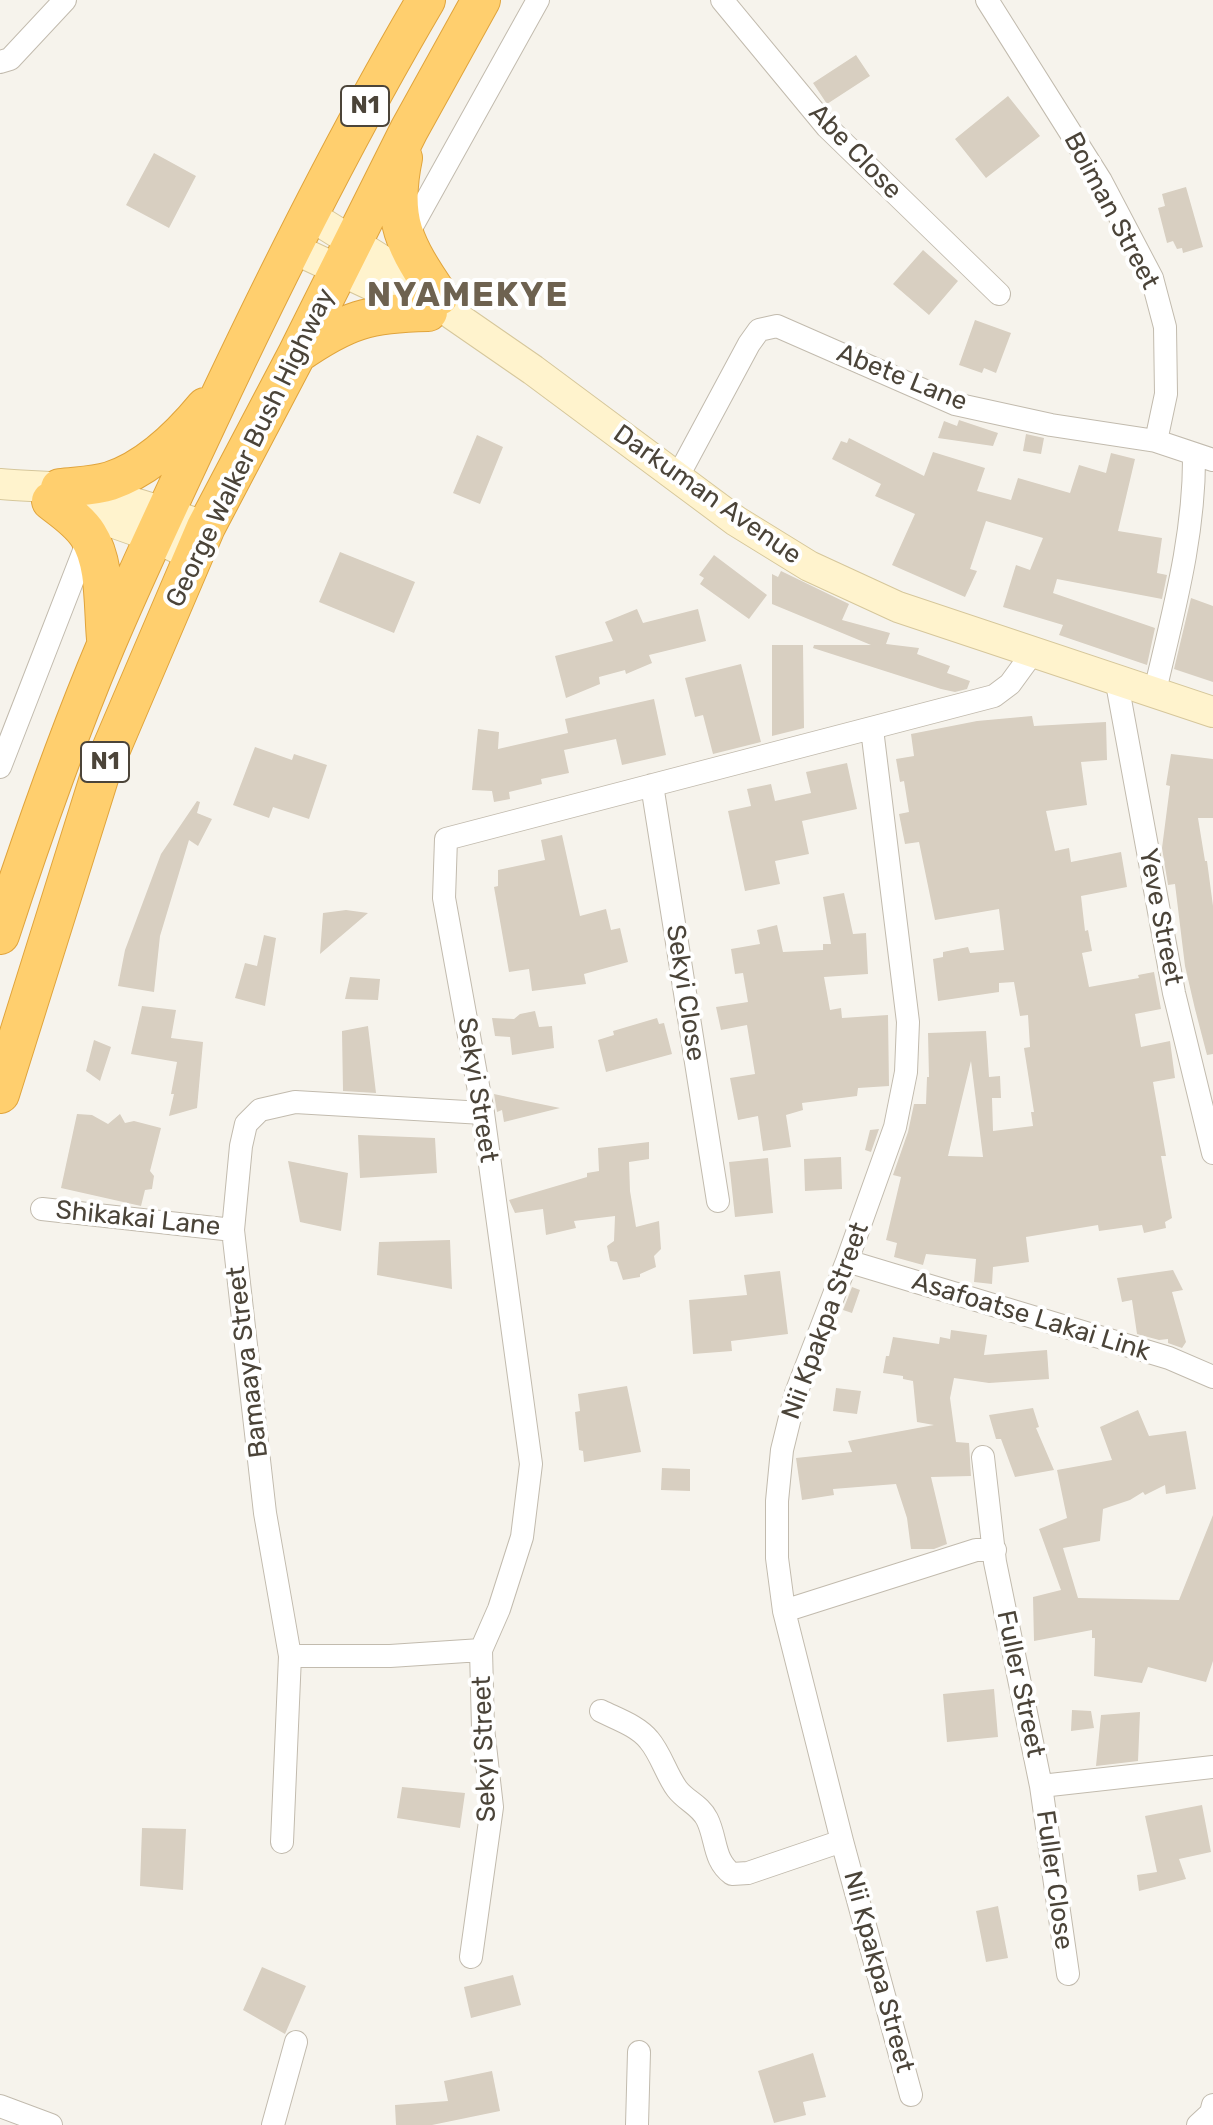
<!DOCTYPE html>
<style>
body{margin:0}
canvas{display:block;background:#f6f3ec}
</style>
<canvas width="1213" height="2125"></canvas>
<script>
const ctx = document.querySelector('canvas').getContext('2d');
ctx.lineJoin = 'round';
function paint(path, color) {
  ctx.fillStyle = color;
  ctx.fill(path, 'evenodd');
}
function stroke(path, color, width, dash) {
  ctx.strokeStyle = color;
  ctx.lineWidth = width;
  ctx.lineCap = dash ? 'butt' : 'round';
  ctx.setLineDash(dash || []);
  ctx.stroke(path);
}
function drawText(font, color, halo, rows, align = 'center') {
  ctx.font = font + ' Rubik,sans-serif';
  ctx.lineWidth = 8;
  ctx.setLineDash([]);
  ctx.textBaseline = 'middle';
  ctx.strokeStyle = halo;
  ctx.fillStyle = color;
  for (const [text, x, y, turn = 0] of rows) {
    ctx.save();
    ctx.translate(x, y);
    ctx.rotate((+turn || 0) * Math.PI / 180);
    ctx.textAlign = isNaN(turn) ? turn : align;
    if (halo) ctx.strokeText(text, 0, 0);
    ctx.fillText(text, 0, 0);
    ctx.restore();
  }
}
paint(new Path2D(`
 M856,55L870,76L827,104L813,83Z
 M1008,96L1040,136L986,178L955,139Z
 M154,153L196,176L169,228L126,205Z
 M1186,187L1203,247L1183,253L1182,248L1177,249L1173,241L1167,243L1158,208L1165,206L1162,194Z
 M923,250L958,281L929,315L893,284Z
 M975,320L1011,333L996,373L984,368L982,373L959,365Z
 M959,420L998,433L993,446L938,438L944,421L957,426Z
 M1026,434L1044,438L1041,454L1023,451Z
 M477,435L503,447L480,504L453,493Z
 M849,438L924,476L933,452L985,468L977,491L1011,500L1018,478L1070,493L1079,465L1106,473L1111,453L1135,459L1118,531L1162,538L1157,573L1167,575L1162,599L1057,579L1053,593L1155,628L1147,665L1059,635L1063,625L1003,607L1016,565L1030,570L1043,538L986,521L970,569L977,571L965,597L892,565L915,514L875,496L881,484L832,459L841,441L847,443Z
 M340,552L415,582L394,633L319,602Z
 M714,555L767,595L749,619L700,584L704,578L699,575Z
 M781,571L849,604L842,620L890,633L886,644L919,648L917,654L950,666L947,673L970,681L967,689L955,692L941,689L813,648L814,645H871L772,604V574L778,577Z
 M1191,598L1213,606V682L1174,669Z
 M637,609L643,623L698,609L706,641L649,655L652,663L626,674L625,670L599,677L600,684L566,698L555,656L613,641L605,622Z
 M772,645H803L804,728L772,736Z
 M741,664L761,742L713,754L703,715L695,717L685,678Z
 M654,699L666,755L622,765L616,739L564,750L569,773L541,779L542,784L509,792L510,799L494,802L492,791L472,790L478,729L499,732L498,749L568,733L565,719Z
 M1032,716L1034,726L1106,722L1107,760L1081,762L1087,805L1046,811L1055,851L1069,848L1071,862L1121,852L1127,887L1081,896L1085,931L1088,930L1092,951L1082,953L1089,987L1139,978L1138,975L1154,972L1161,1009L1135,1014L1141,1047L1170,1041L1175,1078L1153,1082L1166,1156H1161L1172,1218L1165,1222L1166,1228L1144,1233L1142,1225L1099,1231L1098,1225L1026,1237L1029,1262L993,1267L992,1284L974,1282L976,1259L926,1254L923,1265L894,1257L897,1243L886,1240L901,1177L893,1175L908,1132L914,1104H926L927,1077H929L928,1033L986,1031L989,1077L1000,1076L1001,1098H992L993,1131L1033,1126L1031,1112H1034L1024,1048L1030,1047L1028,1015L1020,1016L1014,982L999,983V992L938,1001L933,959L943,957V952L968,947L970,953L1004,950L999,909L935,920L919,842L905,844L899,814L909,812L904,781L900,782L896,759L914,756L911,734L977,721ZM971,1061L983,1157L948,1156Z
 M255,747L292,760L294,754L327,765L309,819L273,807L269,818L233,805Z
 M1171,754L1213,759V818H1198L1205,861H1207L1213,906V1054L1207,1055L1195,1009L1185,966L1175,884L1168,885L1162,848L1170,786L1166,785Z
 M847,763L857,809L802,821L809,854L775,861L780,884L745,891L728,811L751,806L747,789L771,784L775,801L811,793L806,772Z
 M197,801L200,802L197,813L212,819L198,846L189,840L160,936L154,992L118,986L125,950L161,854Z
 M562,835L580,916L606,909L611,930L620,928L628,962L584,974L586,984L532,991L529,969L509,972L494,887L498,886V870L545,860L541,840Z
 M844,893L853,934L866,933L868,974L824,977L830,1010L841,1008L842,1018L888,1015L889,1086L858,1088L857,1096L802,1103L803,1110L786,1115L791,1147L763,1151L758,1116L738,1120L730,1078L755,1074L747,1025L721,1030L716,1007L748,1002L743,973L735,974L731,949L760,944L757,930L777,925L783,952L823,950V944H831L823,897Z
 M346,910L368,913L320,954L323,913Z
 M264,935L276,938L265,1006L235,998L245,963L257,966Z
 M350,977L380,979L378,1000L345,999Z
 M142,1006L176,1010L171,1038L203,1042L197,1108L169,1116L174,1094H171L177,1062L131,1054Z
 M535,1011L539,1027L552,1026L554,1048L512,1055L510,1037L495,1036L492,1018L514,1019L520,1014Z
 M657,1018L659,1024L664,1023L672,1054L606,1072L598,1040L614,1035L613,1031Z
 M368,1026L376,1093L343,1091L342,1031Z
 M94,1040L111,1047L100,1081L86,1071Z
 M494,1094L526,1101L560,1108L504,1122L502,1110L497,1112Z
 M77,1114L92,1115L108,1124L120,1114L125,1123L134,1121L161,1128L150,1171L154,1176L152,1189L145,1190L141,1206L61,1188Z
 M879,1129L871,1152L865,1150L870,1130Z
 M358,1135L435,1138L437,1173L360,1178Z
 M649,1142V1159L629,1162L630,1191L636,1227L659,1221L661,1249L654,1256L656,1267L640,1274V1277L623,1280L617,1262L610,1261L607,1246L614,1241L615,1216L574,1221L576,1228L546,1235L543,1209L515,1213L509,1200L587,1177V1173L599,1171L598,1148Z
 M841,1157L842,1189L805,1191L804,1159Z
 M768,1158L773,1213L735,1217L729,1162Z
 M288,1161L348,1173L341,1231L300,1222Z
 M450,1240L452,1289L377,1275L379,1242Z
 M1173,1270L1183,1290L1172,1292L1186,1342L1182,1348L1168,1343V1339L1159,1340L1137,1334L1132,1300L1122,1302L1117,1278Z
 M780,1271L788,1334L731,1341L732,1351L693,1354L689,1300L747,1295L744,1275Z
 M852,1287L860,1290L852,1313L843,1310Z
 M951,1330L987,1335L984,1355L1047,1350L1049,1379L989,1383L954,1378L950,1398L956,1442L969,1443L971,1476L931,1477L947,1544L934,1549H911L907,1518L896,1484L833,1489L834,1495L802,1500L796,1458L852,1452L848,1441L934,1425L917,1422L913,1381L903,1379V1376L883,1373L886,1356H889L893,1337L939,1344L940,1337L950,1339Z
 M627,1386L641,1452L584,1462L583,1451L579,1450L575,1412L580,1411L578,1394Z
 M836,1388L861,1391L857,1414L833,1411Z
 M1033,1408L1039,1427L1036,1428L1054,1470L1015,1477L1001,1439H996L989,1415Z
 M1138,1410L1149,1436L1186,1431L1196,1489L1166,1494L1165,1485L1145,1495L1143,1492L1130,1500L1103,1509L1100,1541L1063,1548L1078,1598L1179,1600L1213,1515V1661L1206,1682L1148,1667L1142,1683L1094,1676L1095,1638H1092V1630L1034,1641L1033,1597L1061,1590L1039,1529L1067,1518L1057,1470L1112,1460L1100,1427Z
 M662,1468L690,1469V1491L661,1490Z
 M994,1689L998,1737L947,1742L943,1694Z
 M1072,1710L1091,1711L1094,1728L1071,1731Z
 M1140,1712L1138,1761L1096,1766L1101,1715Z
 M402,1787L465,1793L460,1828L397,1818Z
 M1202,1805L1211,1852L1179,1859L1186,1879L1139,1891L1137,1875L1157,1872L1145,1816Z
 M142,1828L186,1829L183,1890L140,1886Z
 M998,1906L1008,1958L986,1962L976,1911Z
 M262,1967L306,1986L285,2034L243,2010Z
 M513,1975L521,2005L471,2018L464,1987Z
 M813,2053L826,2097L803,2102L806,2115L774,2123L758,2071Z
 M492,2071L500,2111L432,2125H396L395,2105L448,2101L444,2081Z`), '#d8cfc1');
const street = new Path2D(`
 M722,0L827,127L999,294
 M987,0L1101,181L1152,278L1165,327L1166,394L1156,441
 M0,62L10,59L65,0
 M405,239L538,0
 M677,478L749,344L759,330L777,326L955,404L1051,425L1156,441L1213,460
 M1116,678L1174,993L1213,1153
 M1155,691C1173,613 1195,535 1194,454
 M872,729L908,1022L906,1072L895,1127L847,1261L796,1393L782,1450L777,1501V1558L784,1611L842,1841L911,2095
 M0,767L89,538
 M652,785L718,1201
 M42,1209L233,1230
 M847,1261L1169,1358L1213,1377
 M983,1457L995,1562L1041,1786L1068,1974
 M784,1611L976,1550H995
 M290,1656H390L481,1650
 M601,1711C617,1719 638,1726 649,1740C661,1754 666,1774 677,1789C686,1801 700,1805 707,1819C717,1839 713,1860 732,1874L748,1873L842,1841
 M1041,1786L1213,1767
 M282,1842L290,1656L265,1513L233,1230L241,1146L246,1124L260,1110L295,1102L483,1113
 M471,1957L492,1807L483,1728L481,1650L499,1609L522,1537L531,1464L483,1113L444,898L446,839L994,696L1010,684L1034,651
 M0,2106L51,2125
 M273,2125L296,2042
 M637,2125L639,2052
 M1198,2125L1211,2113L1213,2105`);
const secondary = new Path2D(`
 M308,214L439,296L452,314L533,370L736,521L809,566L898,607L1213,712
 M290,247L429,312
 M0,484C21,486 42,486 62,488C112,494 159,510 206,527
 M58,503L154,537L194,556`);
const highway = new Path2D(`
 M403,158C390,220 405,246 439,296
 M297,354C346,320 369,313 428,312
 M60,488C76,486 94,486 110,481C147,469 181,436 205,407
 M51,501C64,511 79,521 88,535C106,563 103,607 106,639
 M0,935C32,837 66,740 106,645C138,569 174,494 209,419C276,276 346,136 426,0
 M0,1094L100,775L206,527L297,354L409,130L481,0`);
stroke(street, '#c2bbae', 24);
stroke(secondary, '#d6c79b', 32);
stroke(highway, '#e0a43c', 40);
stroke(street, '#fff', 22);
stroke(secondary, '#fff3cd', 30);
stroke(highway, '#ffcf6e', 38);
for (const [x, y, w] of [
 [365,106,48],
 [105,762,48]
]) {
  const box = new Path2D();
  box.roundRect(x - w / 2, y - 20, w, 40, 6);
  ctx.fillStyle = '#fff';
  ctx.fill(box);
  stroke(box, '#4b4439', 2);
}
drawText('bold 24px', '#4b4439', null, [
 ["N1",365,106],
 ["N1",105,762]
]);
drawText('26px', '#4b4439', '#fff', [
 ["Abe Close",855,152,46],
 ["Boiman Street",1111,211,62],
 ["Abete Lane",902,378,22],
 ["George Walker Bush Highway",251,448,-64],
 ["Darkuman Avenue",707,495,35],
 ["Yeve Street",1160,917,79],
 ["Sekyi Close",685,993,81],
 ["Sekyi Street",477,1090,81],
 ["Shikakai Lane",138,1219,6],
 ["Asafoatse Lakai Link",1031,1317,17],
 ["Nii Kpakpa Street",826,1321,-70],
 ["Bamaaya Street",248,1362,-97],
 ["Fuller Street",1020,1684,78],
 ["Sekyi Street",485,1749,-92],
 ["Fuller Close",1054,1880,82],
 ["Nii Kpakpa Street",878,1972,75]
]);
ctx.letterSpacing = '2px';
drawText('bold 34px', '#6e6250', '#fff', [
 ["NYAMEKYE",468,296]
]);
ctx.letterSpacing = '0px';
</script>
